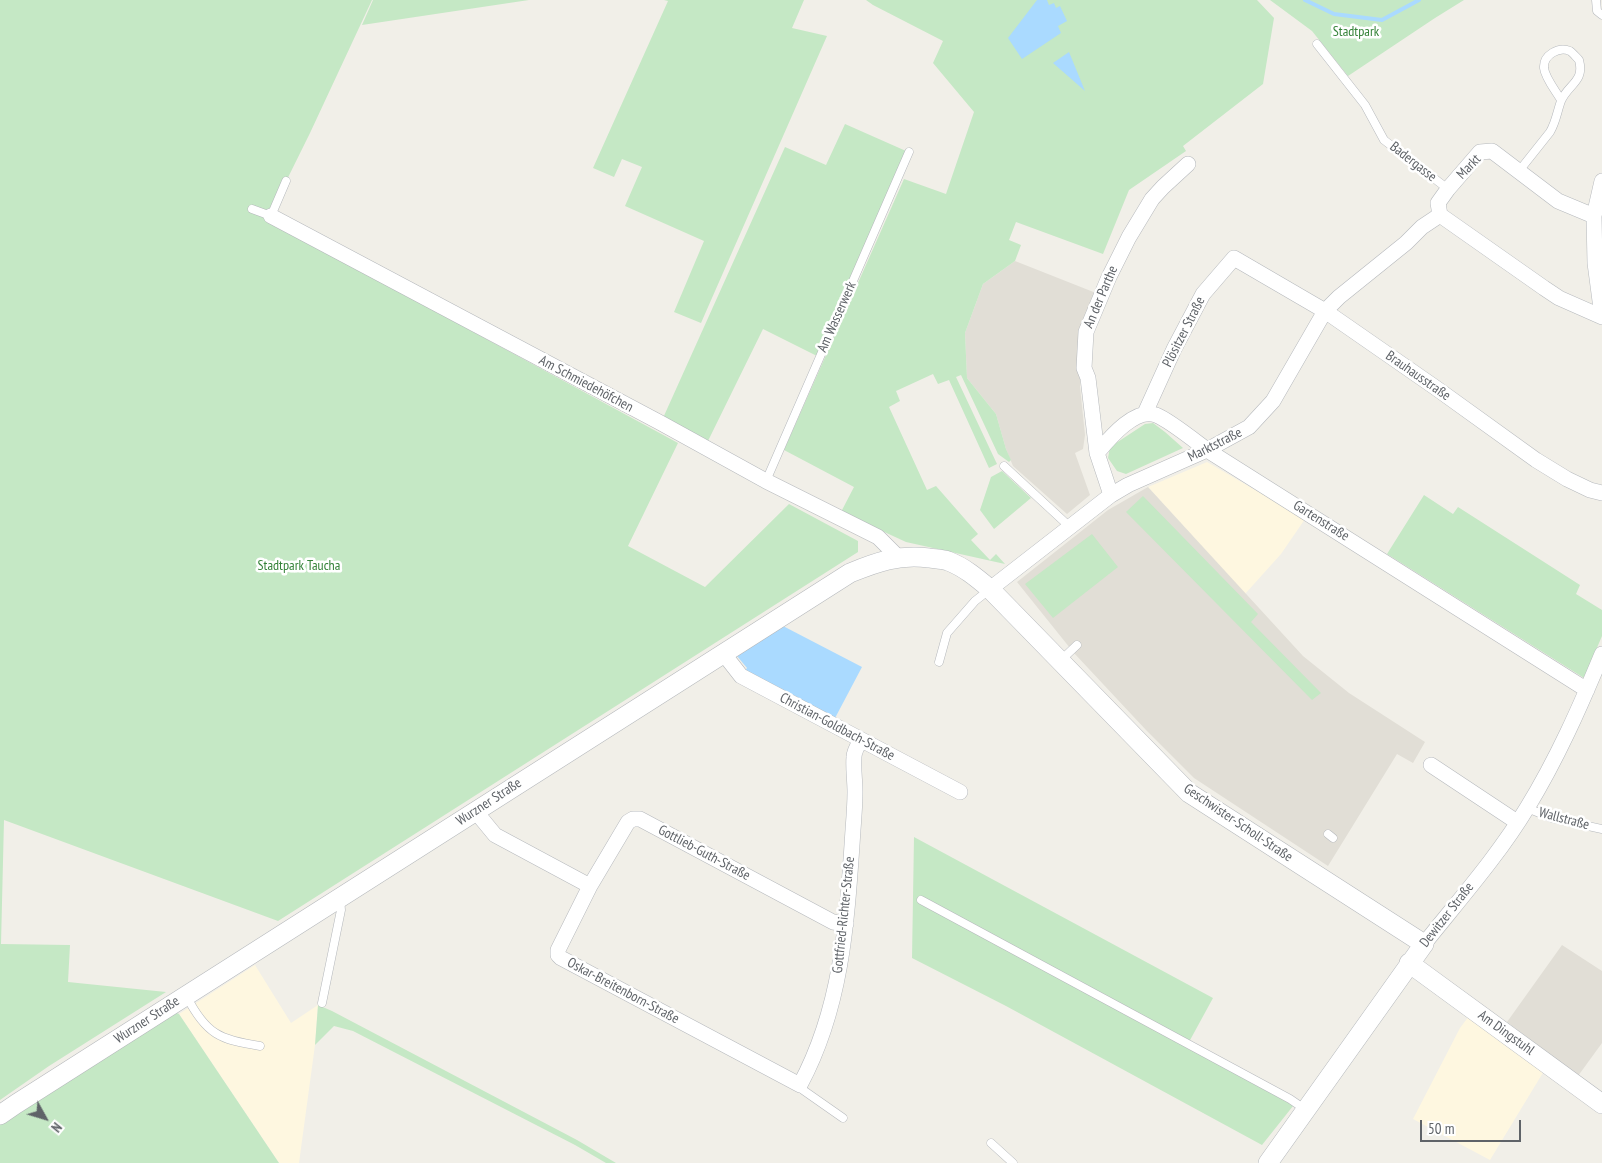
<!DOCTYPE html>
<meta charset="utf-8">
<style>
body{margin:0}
#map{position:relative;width:1602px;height:1163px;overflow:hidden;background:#f1efe8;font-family:"PT Sans Narrow",sans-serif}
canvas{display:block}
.north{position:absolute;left:20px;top:1093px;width:50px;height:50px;-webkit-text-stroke:4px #fff;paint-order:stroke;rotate:129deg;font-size:14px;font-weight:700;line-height:20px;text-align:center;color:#5f6368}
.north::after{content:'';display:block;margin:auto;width:18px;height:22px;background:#5f6368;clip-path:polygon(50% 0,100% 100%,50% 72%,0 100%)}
.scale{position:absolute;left:1420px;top:1120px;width:101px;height:22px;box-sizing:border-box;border:2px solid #5f6368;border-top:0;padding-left:6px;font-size:15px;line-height:18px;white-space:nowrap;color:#5f6368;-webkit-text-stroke:4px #fff;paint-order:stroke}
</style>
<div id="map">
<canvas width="1602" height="1163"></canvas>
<div class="north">N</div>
<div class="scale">50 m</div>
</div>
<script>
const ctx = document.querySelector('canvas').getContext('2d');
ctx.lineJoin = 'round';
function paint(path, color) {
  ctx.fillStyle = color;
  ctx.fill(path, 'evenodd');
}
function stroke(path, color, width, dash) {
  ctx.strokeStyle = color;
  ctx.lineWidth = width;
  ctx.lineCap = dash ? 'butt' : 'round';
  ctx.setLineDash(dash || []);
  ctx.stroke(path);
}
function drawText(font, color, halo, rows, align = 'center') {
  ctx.font = font + ' "PT Sans Narrow",sans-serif';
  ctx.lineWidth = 5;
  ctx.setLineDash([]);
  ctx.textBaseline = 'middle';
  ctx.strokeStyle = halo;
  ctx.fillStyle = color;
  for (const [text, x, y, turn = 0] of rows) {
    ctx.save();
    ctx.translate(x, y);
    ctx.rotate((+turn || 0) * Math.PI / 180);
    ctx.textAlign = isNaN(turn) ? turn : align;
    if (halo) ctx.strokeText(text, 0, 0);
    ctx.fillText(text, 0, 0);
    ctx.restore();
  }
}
paint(new Path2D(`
 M1207,462L1305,519L1281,554L1245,594L1148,487Z
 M255,965L291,1023L318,1005L315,1045L299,1163H279L179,1014Z
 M1469,1016L1544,1071L1490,1160L1413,1119L1460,1028Z`), '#fef7e0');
paint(new Path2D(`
 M1015,261L1096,293L1081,342L1080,387L1085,435L1083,449L1075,453L1090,495L1067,514L1013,466L1006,449L996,414L967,378L965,333L983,284Z
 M1148,487L1303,656L1349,693L1425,742L1413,763L1397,754L1328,866L1194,778L1146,730L1074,653L1017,582L1108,510Z
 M1562,945L1602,971V1043L1578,1076L1507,1022Z`), '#e1ded6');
paint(new Path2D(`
 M0,0H372L310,133L267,220L678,443L628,546L705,587L789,504L858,541V552L278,921L4,820L1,944L70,945L68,982L166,992L49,1066L0,1100Z
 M373,0H529L362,25Z
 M664,0H804L792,28L827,36L701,323L674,312L704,241L625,206L642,167L622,159L614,177L593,168L668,1Z
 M866,0H1257L1274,18L1263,84L1183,146L1186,151L1129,190L1103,254L1016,222L1009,240L1021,245L1015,261L983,284L965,333L967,378L996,414L1006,449L1011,460L1009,462L998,454L961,375L956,377L997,464L989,468L949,380L938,384L933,374L896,391L900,401L889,407L927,490L936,486L978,534L971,540L990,560L996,554L1005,564L906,542L841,512L854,487L784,450L904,179L946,194L974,112L933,63L943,41L873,5Z
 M1270,0H1464L1435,18L1348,76L1312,31Z
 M845,124L906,151L817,356L763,329L707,443L663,418L785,147L826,165Z
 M1153,423L1165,432L1183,448L1126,474L1117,471L1108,458L1110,447L1145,424Z
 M1002,471L1031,498L994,529L980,510L991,477Z
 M1424,495L1453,514L1458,507L1580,585L1576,594L1602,610V636L1584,678L1387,554Z
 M1143,496L1258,614L1251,622L1321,693L1312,700L1126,512Z
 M1092,534L1118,567L1053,618L1025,584Z
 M914,837L1213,998L1189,1042L1297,1101L1262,1145L1006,1006L912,958Z
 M318,1005L332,1011L577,1140L616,1163H606L575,1145L353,1031L334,1026L315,1045Z
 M175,1012L179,1014L279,1163H0V1124Z`), '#c5e8c5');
paint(new Path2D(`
 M1037,0H1047L1049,5L1054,3L1056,8L1060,6L1067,21L1058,26L1061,33L1022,59L1008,38Z
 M1069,52L1085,91L1053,63Z
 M783,626L862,667L834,720L744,672L747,668L737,656Z`), '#aadaff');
stroke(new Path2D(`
 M1305,0L1334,14L1382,20L1419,0`), '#aadaff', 4);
const service = new Path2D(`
 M1596,0L1597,11L1602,15
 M1317,44L1365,105L1384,140L1448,189
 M1519,171L1550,132C1556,122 1557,112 1561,101C1568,84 1585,82 1579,60C1576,57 1573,53 1570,51C1559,46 1543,55 1544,68C1545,78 1556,91 1561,100
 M252,209L271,216L286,181
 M1004,466L1070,527
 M766,481L909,152
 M1060,661L1077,645
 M939,662L947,633L975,601L989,590
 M1527,808L1552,818L1602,829
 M1328,834L1333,838
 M921,900L1290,1099L1306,1110
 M187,997C206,1034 220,1040 260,1046
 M322,1003L341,910L340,899
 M800,1085L803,1090L843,1118
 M991,1143L1013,1163`);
const minor = new Path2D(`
 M1602,181L1594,216L1595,263L1602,316
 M271,216L659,422L766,481L878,537L898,557
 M1594,216L1558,201L1492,151L1480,152L1448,189L1438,203L1440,215L1544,288L1559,298L1602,317
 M1145,413L1174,349L1203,294L1234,258L1325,311L1436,388L1536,460L1567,479L1590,490L1602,493
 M1097,453L1088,378L1084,368L1086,332L1109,277L1129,237L1152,199L1163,187L1188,164
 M1111,495L1097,453C1109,439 1135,407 1156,415C1169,420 1195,441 1207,450L1587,690
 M990,589L1111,495L1128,485L1207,450L1249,427L1273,401L1325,311L1339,297L1406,243L1422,227L1440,215
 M723,653L741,676L960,792
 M1431,765L1517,822
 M478,809L481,818L495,835L590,886
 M846,924L833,922L640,819H633L628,822L590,886L558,950V955L561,958L800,1085C843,1005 847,919 853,830C854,817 855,804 855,792C855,780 853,769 854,757C854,751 858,745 861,740
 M1424,944C1459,900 1498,856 1527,808C1557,759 1580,707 1602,654`);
const tertiary = new Path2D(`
 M1409,963L1602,1104
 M0,1115L16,1104L850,573C877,562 899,554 929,558C935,559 942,559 948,561C964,567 977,578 990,589L1189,793L1424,944L1268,1163`);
stroke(service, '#b5b8bc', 9);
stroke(minor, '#b5b8bc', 16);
stroke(tertiary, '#b5b8bc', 20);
stroke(service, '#fff', 8);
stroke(minor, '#fff', 15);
stroke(tertiary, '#fff', 19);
drawText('14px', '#348238', '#fff', [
 ["Stadtpark",1356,32],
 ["Stadtpark Taucha",299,566]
]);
drawText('14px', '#5f6368', '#fff', [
 ["Badergasse",1413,162,38],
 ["Markt",1469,167,-46],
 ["An der Parthe",1101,297,-67],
 ["Am Wasserwerk",837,317,-66],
 ["Plösitzer Straße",1184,332,-63],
 ["Brauhausstraße",1418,376,35],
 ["Am Schmiedehöfchen",586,384,28],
 ["Marktstraße",1215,445,-27],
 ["Gartenstraße",1321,521,32],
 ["Christian-Goldbach-Straße",837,727,28],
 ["Wurzner Straße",489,802,-33],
 ["Wallstraße",1564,819,15],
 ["Geschwister-Scholl-Straße",1238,823,34],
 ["Gottlieb-Guth-Straße",704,853,28],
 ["Gottfried-Richter-Straße",844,915,-84],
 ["Dewitzer Straße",1447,915,-52],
 ["Oskar-Breitenborn-Straße",623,991,28],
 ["Wurzner Straße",147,1020,-33],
 ["Am Dingstuhl",1506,1033,36]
]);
</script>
